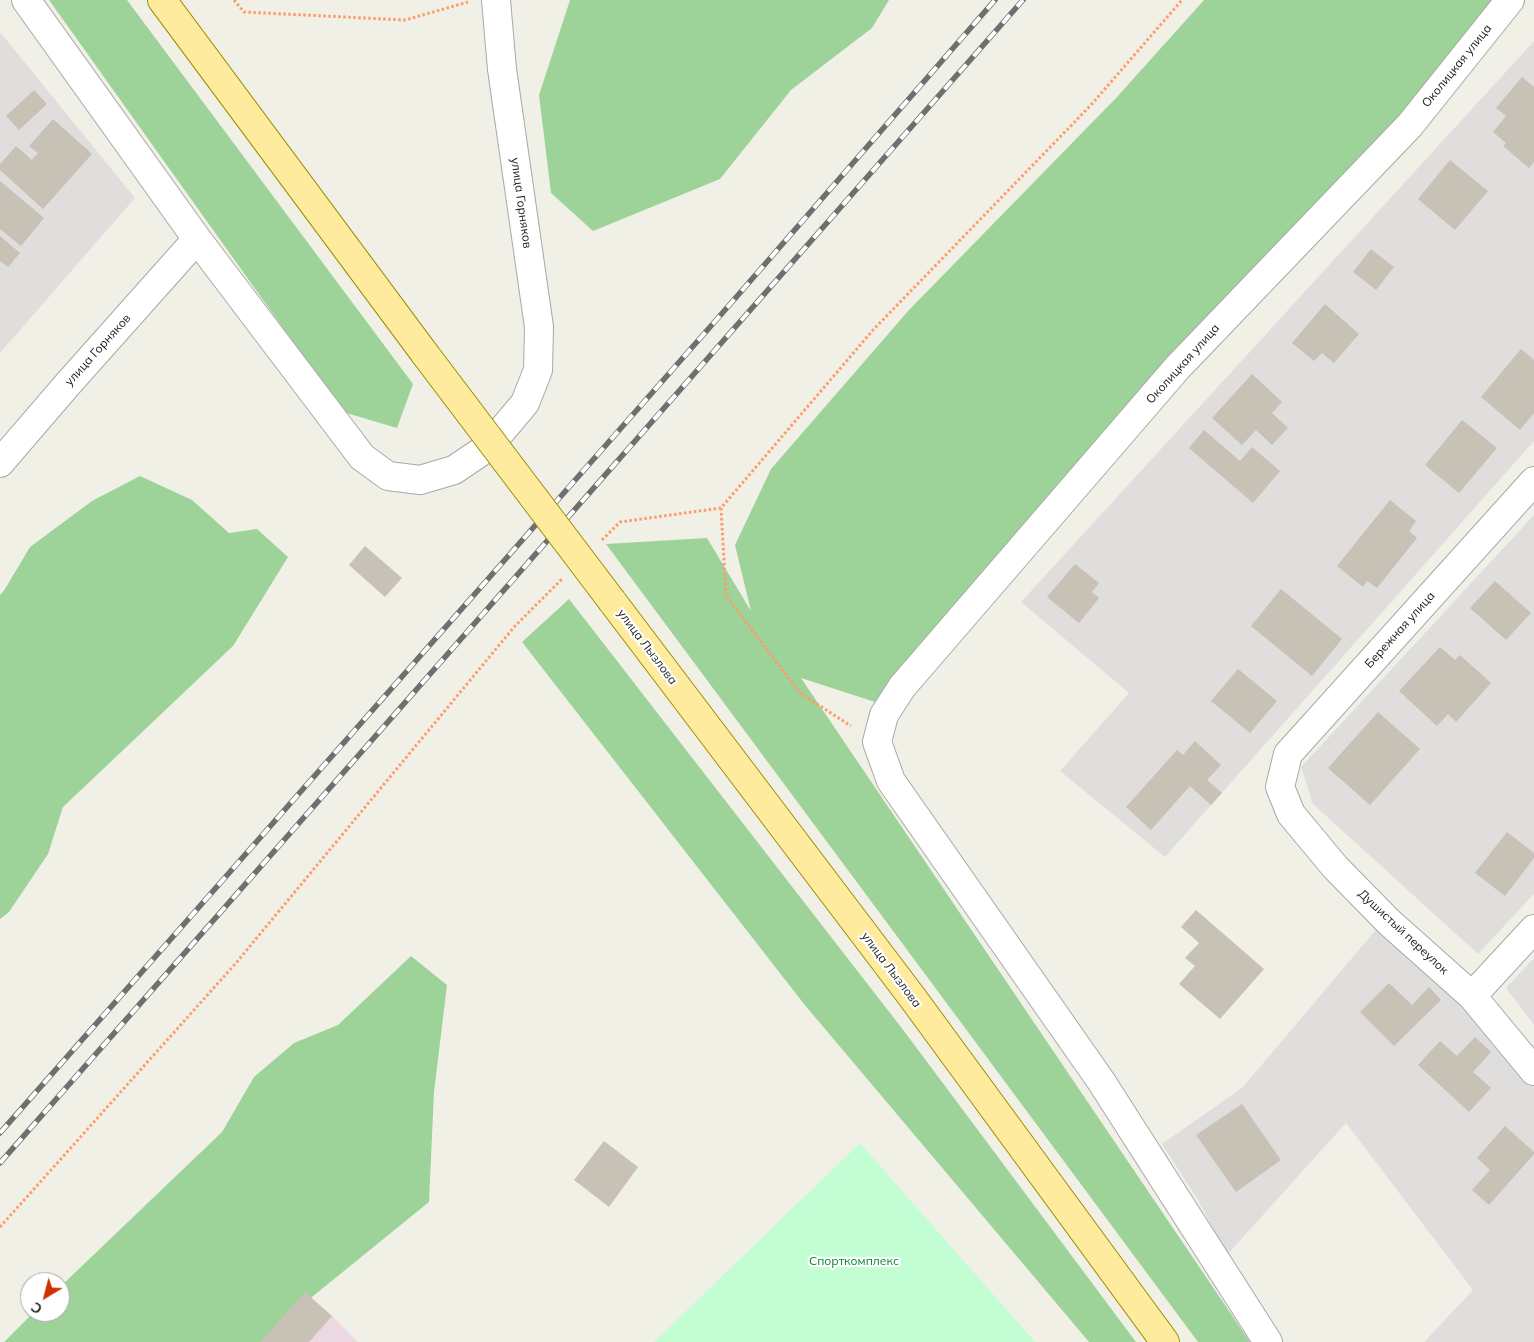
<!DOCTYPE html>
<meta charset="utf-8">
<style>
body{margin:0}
#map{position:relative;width:1534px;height:1342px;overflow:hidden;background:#f1f0e7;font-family:Mulish,sans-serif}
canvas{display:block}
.north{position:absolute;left:20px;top:1272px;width:50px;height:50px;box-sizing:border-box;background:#fff;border:1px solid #a6a6a6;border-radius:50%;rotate:217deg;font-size:14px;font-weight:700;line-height:20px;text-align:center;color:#212121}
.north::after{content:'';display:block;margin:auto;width:18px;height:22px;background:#d13000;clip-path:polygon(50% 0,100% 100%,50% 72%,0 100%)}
</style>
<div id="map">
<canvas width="1534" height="1342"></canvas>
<div class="north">С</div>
</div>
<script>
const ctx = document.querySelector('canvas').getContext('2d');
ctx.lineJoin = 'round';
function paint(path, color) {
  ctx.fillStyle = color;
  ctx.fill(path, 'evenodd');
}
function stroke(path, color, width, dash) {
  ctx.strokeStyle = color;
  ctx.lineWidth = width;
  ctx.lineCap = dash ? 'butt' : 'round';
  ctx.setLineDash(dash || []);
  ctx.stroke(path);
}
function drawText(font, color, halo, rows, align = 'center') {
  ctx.font = font + ' Mulish,sans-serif';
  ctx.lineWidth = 4.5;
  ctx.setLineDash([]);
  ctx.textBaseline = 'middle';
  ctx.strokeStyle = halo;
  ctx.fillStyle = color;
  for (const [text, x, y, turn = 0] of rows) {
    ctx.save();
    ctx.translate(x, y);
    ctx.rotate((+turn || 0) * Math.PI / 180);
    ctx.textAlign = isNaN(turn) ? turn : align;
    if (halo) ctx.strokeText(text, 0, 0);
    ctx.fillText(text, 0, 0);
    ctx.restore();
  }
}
paint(new Path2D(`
 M0,32L135,198L0,353Z
 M1534,41V441L1165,857L1060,771L1129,693L1021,602Z
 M1534,515V894L1478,954L1313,804L1301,767Z
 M1379,926L1460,997L1534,1088V1342H1424L1473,1290L1346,1123L1227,1255L1198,1200L1162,1144L1243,1087Z
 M1534,958V1025L1506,988Z`), '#dfdedd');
paint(new Path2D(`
 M332,1316L358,1342H260Z`), '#ebd8e3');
paint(new Path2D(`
 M49,0H127L413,384L397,428L343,412Z
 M570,0H889L872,28L791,90L720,179L593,231L551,193L539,95Z
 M1204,0H1510L1197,337L1073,468L951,615L875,702L801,678L1250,1342H1198L606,544L707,538L751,611L735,545L771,469L909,310L1117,97Z
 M140,476L192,500L229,533L257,529L288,557L233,646L63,807L48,854L9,912L0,919V595L5,589L30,547L92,501Z
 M569,599L904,1031L1136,1342H1089L804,1004L522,642Z
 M411,956L447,985L434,1092L429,1202L307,1301L270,1342H4L34,1312H60V1287L222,1132L254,1077L294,1043L338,1025Z`), '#9dd399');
paint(new Path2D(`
 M860,1143L1035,1342H654Z`), '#c2fdd4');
paint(new Path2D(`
 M1522,77L1534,87V162L1529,168L1503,146L1506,143L1493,132L1506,116L1496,108Z
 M34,90L47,104L19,130L6,116Z
 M53,119L92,154L43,209L0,170V164L16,146L32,160L38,153L29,146Z
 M1450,160L1488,191L1455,230L1418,199Z
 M0,181L44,218L21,246L0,229Z
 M0,236L20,253L8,267L0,261Z
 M1371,249L1394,267L1376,290L1353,272Z
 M1325,304L1359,334L1334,363L1322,353L1314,361L1292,343Z
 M1521,349L1534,360V413L1520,430L1481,397Z
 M1252,374L1282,402L1272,413L1288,428L1272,445L1256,430L1242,445L1212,418Z
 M1462,420L1497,448L1459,493L1425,465Z
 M1204,430L1240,461L1252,447L1280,471L1253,503L1189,448Z
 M1390,500L1416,521L1409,531L1417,538L1377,588L1367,581L1363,587L1337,566Z
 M365,546L402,578L385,597L349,565Z
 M1075,564L1099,583L1092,592L1099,598L1079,623L1047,597Z
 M1495,581L1531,613L1506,640L1470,608Z
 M1281,589L1342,639L1312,676L1251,626Z
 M1440,647L1455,660L1460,655L1491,683L1456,722L1448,714L1437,726L1399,691Z
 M1238,669L1277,701L1250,733L1211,701Z
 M1378,712L1420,749L1370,805L1328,768Z
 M1195,741L1221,765L1207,780L1222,793L1211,805L1190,786L1151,830L1126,807L1177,750L1183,755Z
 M1507,832L1534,853V858L1505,896L1475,873Z
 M1196,910L1264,969L1220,1019L1179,984L1195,966L1185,958L1199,943L1181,927Z
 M1389,983L1412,1005L1429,987L1441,1000L1394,1046L1360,1012Z
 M1475,1037L1491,1052L1473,1072L1491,1088L1469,1112L1418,1065L1440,1041L1457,1056Z
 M1242,1104L1281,1160L1236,1192L1196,1135Z
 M1505,1126L1534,1152V1154L1489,1205L1472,1190L1490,1170L1477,1158Z
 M604,1141L638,1167L609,1207L574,1180Z
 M305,1292L332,1316L309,1342H260Z`), '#c7c1b6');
const minor = new Path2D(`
 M26,0L197,239L362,457L388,476L420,480L454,470L488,447L525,403L538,370L539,327L502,69L496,0
 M0,463L67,385L197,239
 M1534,481L1288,754L1280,787L1291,814L1335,867L1389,922L1472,996L1534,1071
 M1472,996L1534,929
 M1268,1342L1101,1081L891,781L877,742L884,715L902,687L1178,367L1410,125L1510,0`);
const major = new Path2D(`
 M162,0L425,354
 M612,601L912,997L1165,1342`);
stroke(minor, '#a8a8a8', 30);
stroke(major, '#9d8d00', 30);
stroke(new Path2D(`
 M234,0L244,12L405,20L468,2
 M721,508L726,596L800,693L851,726
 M602,540L620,522L721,508L873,330L1091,105L1182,0
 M0,1227L236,963L515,626L562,579`), '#ff9b6a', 3, [2.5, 2.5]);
stroke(minor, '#fff', 28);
stroke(major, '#ffeb9e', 28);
const rail = new Path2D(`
 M0,1133L725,310L995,0
 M0,1163L1023,0`);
stroke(rail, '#6f6f6f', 5.5);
stroke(rail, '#fff', 4, [11]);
const majorBridge = new Path2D(`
 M425,354L612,601`);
stroke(majorBridge, '#9d8d00', 30, []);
stroke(majorBridge, '#ffeb9e', 28);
drawText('12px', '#212121', '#fff', [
 ["Околицкая улица",1457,66,-51],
 ["улица Горняков",521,203,82],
 ["улица Горняков",98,350,-48],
 ["Околицкая улица",1183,364,-48],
 ["Бережная улица",1400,630,-48],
 ["улица Лызлова",647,647,53],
 ["Душистый переулок",1403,932,43],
 ["улица Лызлова",891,970,53]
]);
drawText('12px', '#05882e', '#fff', [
 ["Спорткомплекс",854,1261]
]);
</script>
